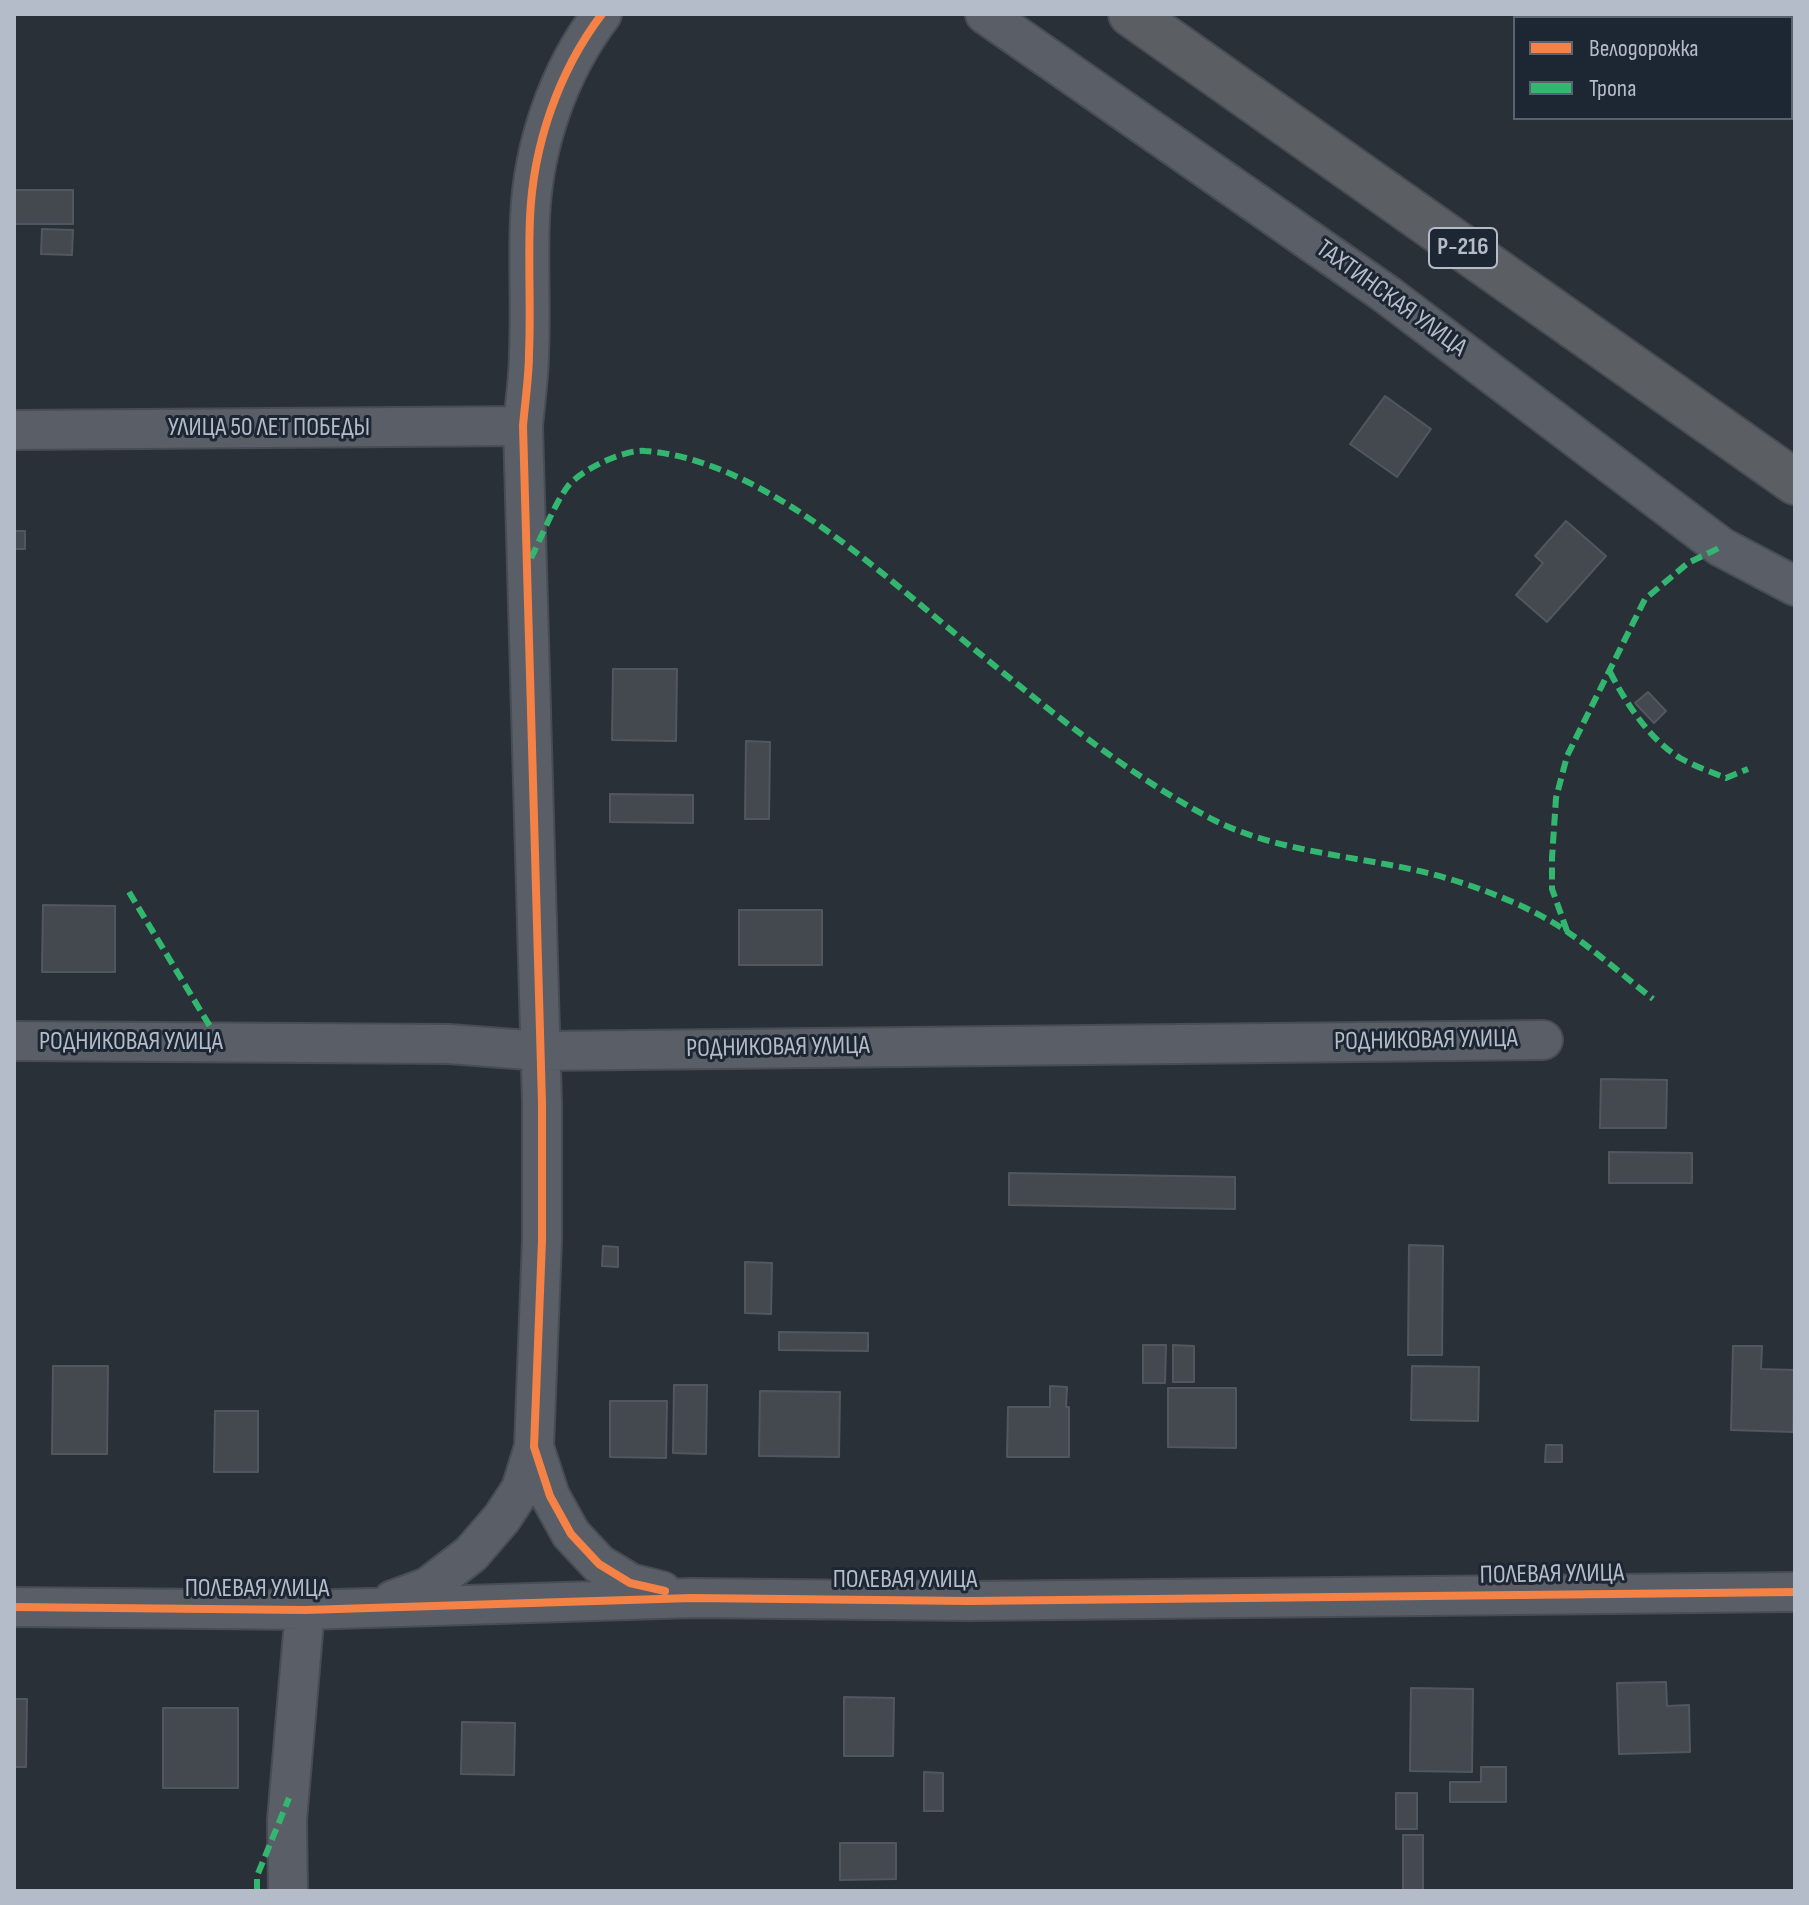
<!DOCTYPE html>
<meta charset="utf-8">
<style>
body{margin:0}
#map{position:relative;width:1809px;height:1905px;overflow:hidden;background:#2a3038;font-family:"Sofia Sans Condensed",sans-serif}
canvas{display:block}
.frame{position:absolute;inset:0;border:16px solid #b4bcc9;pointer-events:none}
.legend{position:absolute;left:1513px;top:16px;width:280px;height:104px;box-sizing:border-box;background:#1d2633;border:2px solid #59626f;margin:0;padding:10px 14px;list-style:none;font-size:24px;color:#b4bcc9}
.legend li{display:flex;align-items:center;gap:16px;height:40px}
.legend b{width:40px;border:2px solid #59626f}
</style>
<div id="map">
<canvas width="1809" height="1905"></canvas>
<div class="frame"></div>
<ul class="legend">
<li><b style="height:10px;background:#f48246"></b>Велодорожка</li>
<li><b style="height:10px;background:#33b770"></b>Тропа</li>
</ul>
</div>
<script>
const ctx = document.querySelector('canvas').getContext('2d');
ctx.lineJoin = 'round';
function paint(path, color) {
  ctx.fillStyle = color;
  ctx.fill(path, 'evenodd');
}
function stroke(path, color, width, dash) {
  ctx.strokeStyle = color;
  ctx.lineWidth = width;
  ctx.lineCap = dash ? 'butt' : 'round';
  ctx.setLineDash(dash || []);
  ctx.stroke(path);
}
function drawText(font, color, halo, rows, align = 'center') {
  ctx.font = font + ' "Sofia Sans Condensed",sans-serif';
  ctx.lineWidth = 6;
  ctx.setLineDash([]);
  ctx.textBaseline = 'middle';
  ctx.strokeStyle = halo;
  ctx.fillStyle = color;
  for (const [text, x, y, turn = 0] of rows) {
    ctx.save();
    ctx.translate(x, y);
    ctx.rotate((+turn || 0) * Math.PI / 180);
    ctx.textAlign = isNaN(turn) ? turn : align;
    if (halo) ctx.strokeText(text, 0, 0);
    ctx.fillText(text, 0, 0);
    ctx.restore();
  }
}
const building = new Path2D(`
 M14,190H73V224H14Z
 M42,229L73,230L72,255L41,254Z
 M1385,396L1431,429L1397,477L1350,444Z
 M1566,521L1606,556L1547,622L1516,595L1543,563L1535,556Z
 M14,531H25V549H14Z
 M613,669H677L676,741L612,740Z
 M1648,692L1666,711L1654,723L1635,703Z
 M746,741L770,742L769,819H745Z
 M610,794L693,795V823L610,822Z
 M43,905L115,906V972H42Z
 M739,910H822V965H739Z
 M1601,1079L1667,1080L1666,1128H1600Z
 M1609,1152L1692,1153V1183H1609Z
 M1009,1173L1235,1177V1209L1009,1205Z
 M1409,1245L1443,1246L1442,1355H1408Z
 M603,1246L618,1247V1267L602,1266Z
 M745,1262L772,1263L771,1314L745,1313Z
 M779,1332L868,1333V1351L779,1350Z
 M1143,1345H1166L1165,1383H1143Z
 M1173,1345L1194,1346V1382H1173Z
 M1733,1346H1762L1761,1369L1794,1370L1793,1432L1731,1430Z
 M53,1366H108L107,1454H52Z
 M1412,1366L1479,1367L1478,1421L1411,1420Z
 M674,1385H707L706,1454L673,1453Z
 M1050,1386L1067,1387L1066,1407H1069V1457H1007L1008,1407H1050Z
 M1168,1388H1236V1448L1168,1447Z
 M760,1391L840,1392L839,1457L759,1456Z
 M610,1401H667L666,1458L610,1457Z
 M215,1411H258V1472H214Z
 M1546,1445H1562V1462H1545Z
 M1666,1682L1667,1706L1689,1705L1690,1752L1619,1754L1617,1683Z
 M1411,1688L1473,1689L1472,1772L1410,1771Z
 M844,1697L894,1698L893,1756H844Z
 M14,1699H27L26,1767H14Z
 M163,1708H238V1788H163Z
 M462,1722L515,1723L514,1775L461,1774Z
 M1481,1767H1506V1802H1450V1782H1481Z
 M924,1772L943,1773V1811H924Z
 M1396,1793H1417V1829H1396Z
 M1403,1835H1423V1891H1403Z
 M840,1843H896V1879L840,1880Z`);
paint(building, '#444950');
stroke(building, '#52575f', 2);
const minor = new Path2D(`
 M602,14C558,72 533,146 530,218C528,263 531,308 529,353C529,377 525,402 523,426L542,1103V1240L534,1447L550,1496L571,1534L599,1564L630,1583L662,1591
 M985,14L1386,294L1721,547L1795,586
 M14,430L523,426
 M14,1041L449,1044L541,1051L1543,1040
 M393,1600L428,1587L471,1554L502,1518L521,1489L534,1447
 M14,1607L305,1610L692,1598L969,1601L1795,1592
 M288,1891L287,1820L305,1610`);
const trunk = new Path2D(`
 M1131,14L1795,482`);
stroke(minor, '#484c53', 42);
stroke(trunk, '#474c53', 48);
stroke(minor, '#5a5e66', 38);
stroke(trunk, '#5b5f64', 44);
stroke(new Path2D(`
 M531,558C542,536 554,505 568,486C581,470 624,449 645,451C758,459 874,567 958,636C1037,700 1117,768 1208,817C1283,857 1373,855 1453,880C1489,891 1539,911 1569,933C1598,953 1625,977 1653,999
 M1610,672C1626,703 1649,739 1680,758C1694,766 1711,772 1726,778L1748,769
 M129,892L220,1043
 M1567,931L1552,889V858L1556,798L1567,756L1645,599L1688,563L1721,547
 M257,1891V1876L289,1798`), '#33b770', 6, [12, 6]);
stroke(new Path2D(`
 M602,14C558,72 533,146 530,218C528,263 531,308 529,353C529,377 525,402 523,426L542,1103V1240L534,1447L550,1496L571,1534L599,1564L630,1583L665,1591
 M14,1607L305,1610L692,1598L969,1601L1795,1592`), '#f48246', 8);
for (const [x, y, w] of [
 [1463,248,68]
]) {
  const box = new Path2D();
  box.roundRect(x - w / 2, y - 20, w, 40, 6);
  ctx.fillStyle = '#1d2633';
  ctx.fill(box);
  stroke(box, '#b4bcc9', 2);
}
drawText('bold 24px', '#b4bcc9', null, [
 ["Р-216",1463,248]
]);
drawText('26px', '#b4bcc9', '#1d2633', [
 ["ТАХТИНСКАЯ УЛИЦА",1391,299,36],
 ["УЛИЦА 50 ЛЕТ ПОБЕДЫ",269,428],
 ["РОДНИКОВАЯ УЛИЦА",1426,1041,-1],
 ["РОДНИКОВАЯ УЛИЦА",131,1042],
 ["РОДНИКОВАЯ УЛИЦА",778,1048,-1],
 ["ПОЛЕВАЯ УЛИЦА",1552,1575,-1],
 ["ПОЛЕВАЯ УЛИЦА",905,1580],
 ["ПОЛЕВАЯ УЛИЦА",257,1589]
]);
</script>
